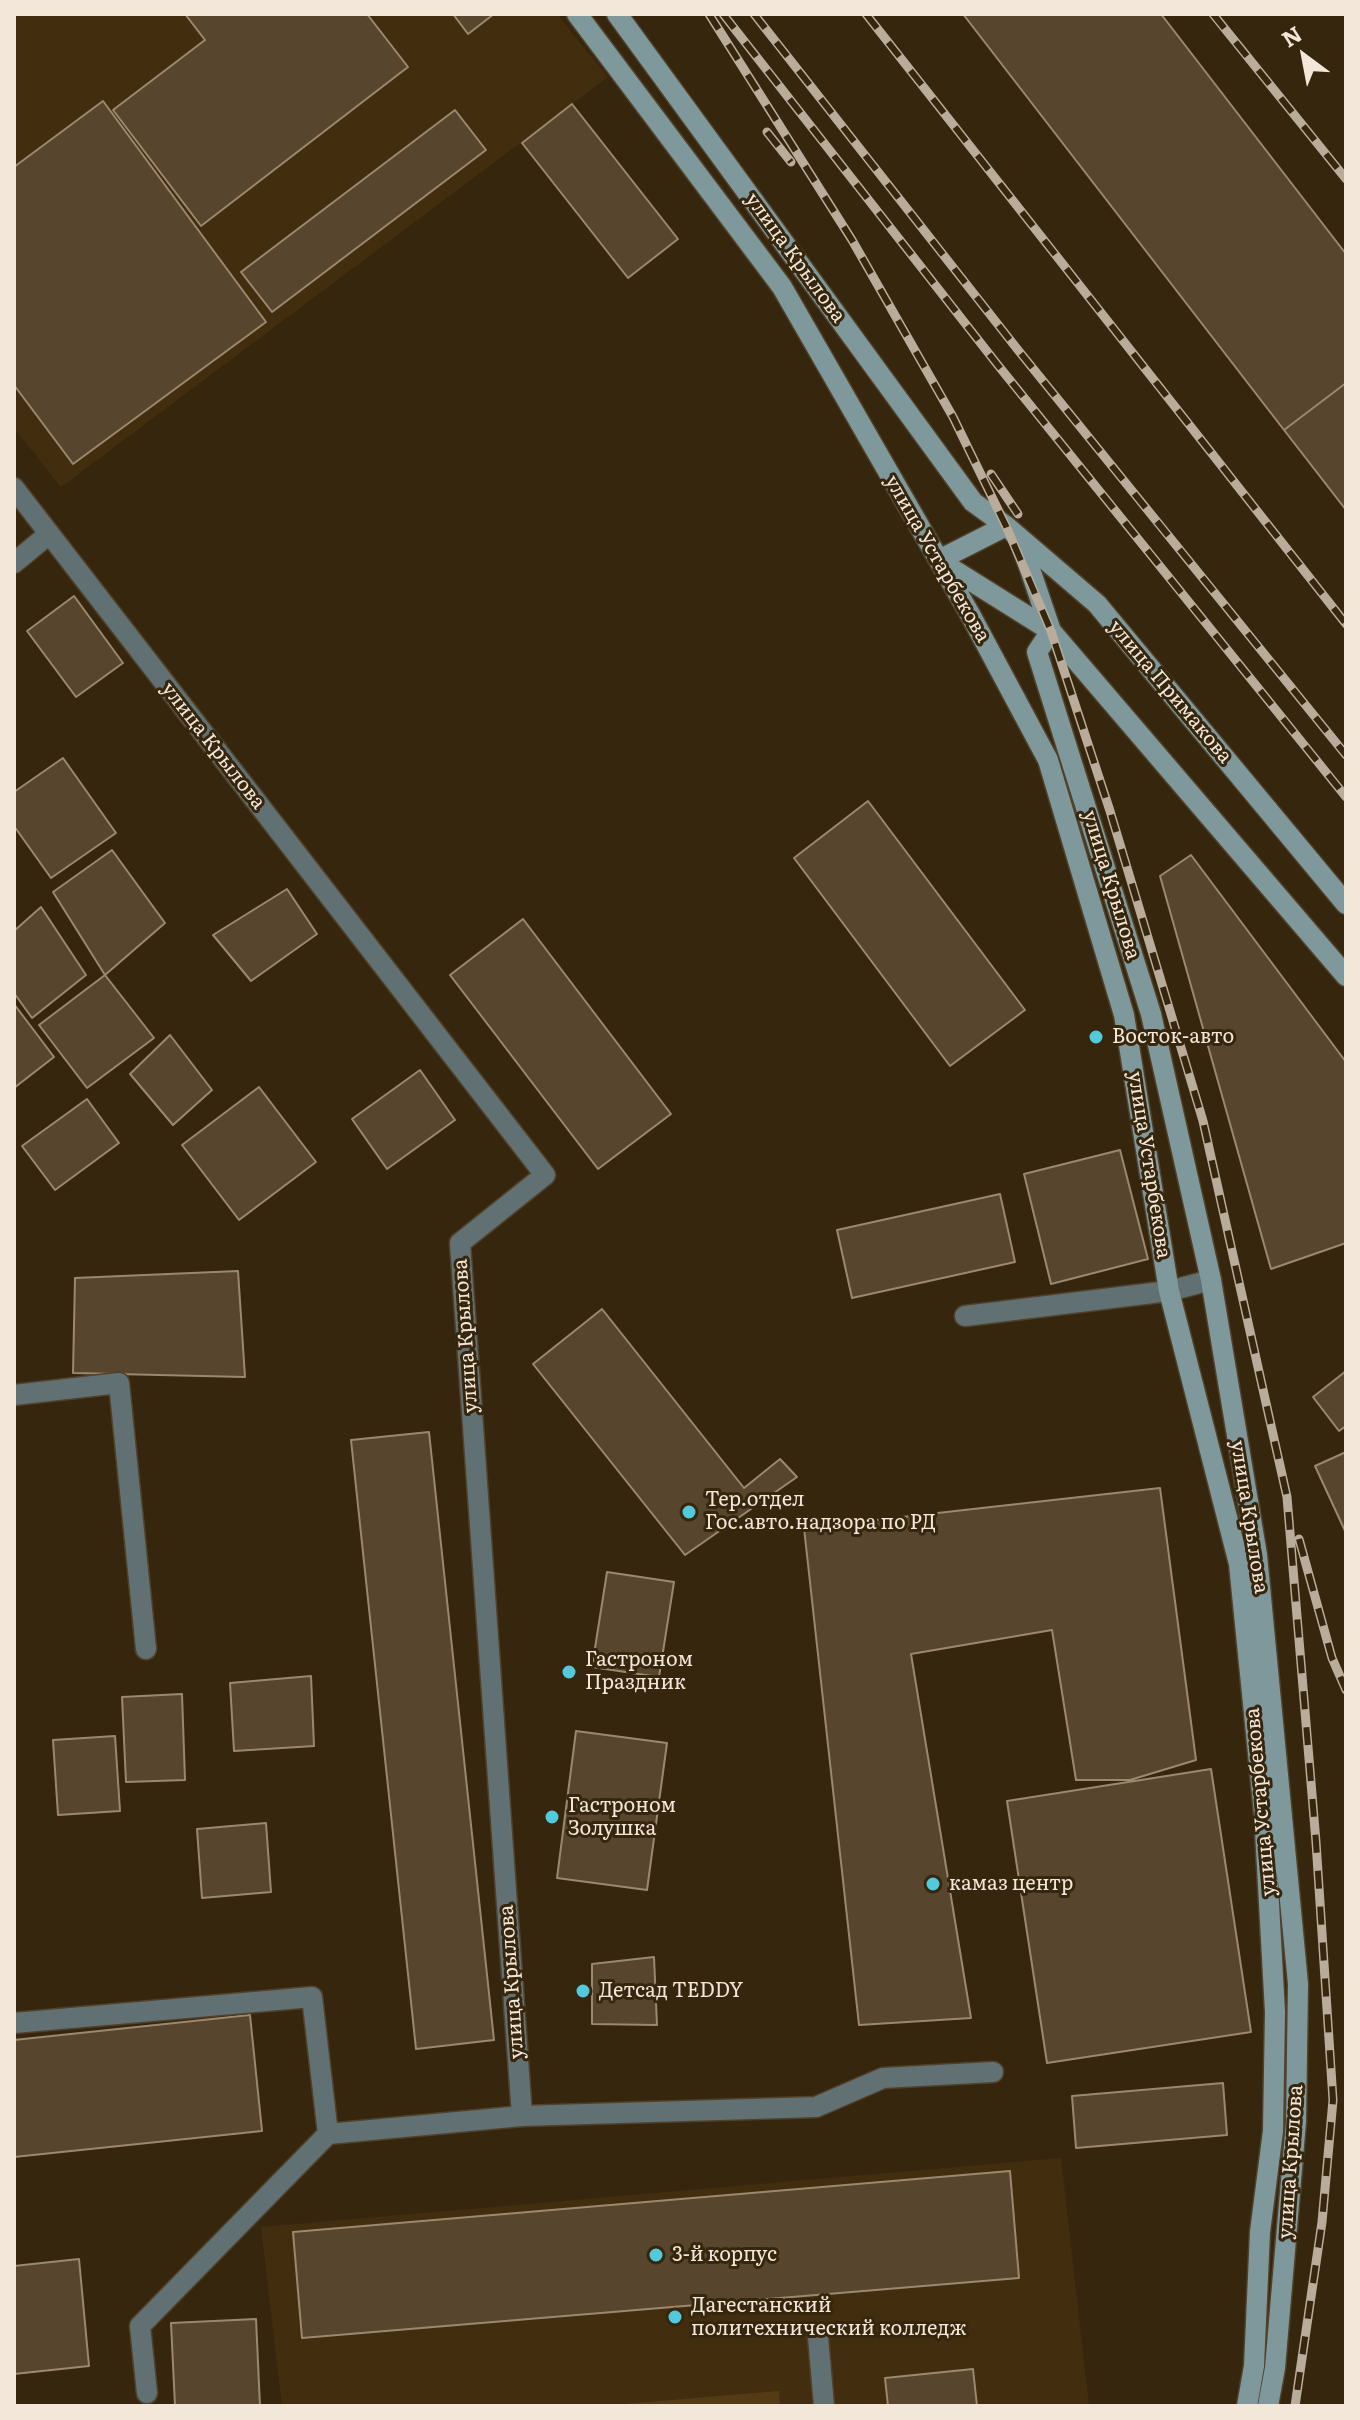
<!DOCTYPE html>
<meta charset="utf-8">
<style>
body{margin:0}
#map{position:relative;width:1360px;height:2420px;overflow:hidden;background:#37260e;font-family:Literata,serif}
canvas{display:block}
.frame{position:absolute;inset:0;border:16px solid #f2e7d9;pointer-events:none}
.north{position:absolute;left:1264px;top:16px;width:80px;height:80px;-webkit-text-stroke:6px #37260e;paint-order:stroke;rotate:328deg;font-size:22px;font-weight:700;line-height:32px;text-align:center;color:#f2e7d9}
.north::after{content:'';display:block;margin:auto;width:28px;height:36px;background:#f2e7d9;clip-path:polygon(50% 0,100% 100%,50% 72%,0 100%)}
</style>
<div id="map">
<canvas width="1360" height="2420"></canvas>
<div class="frame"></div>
<div class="north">N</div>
</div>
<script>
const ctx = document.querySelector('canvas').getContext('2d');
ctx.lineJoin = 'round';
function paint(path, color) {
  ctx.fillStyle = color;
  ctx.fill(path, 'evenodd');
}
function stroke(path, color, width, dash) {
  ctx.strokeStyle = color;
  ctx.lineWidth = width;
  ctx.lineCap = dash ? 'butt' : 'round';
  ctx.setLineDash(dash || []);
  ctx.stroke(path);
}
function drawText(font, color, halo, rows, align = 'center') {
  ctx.font = font + ' Literata,serif';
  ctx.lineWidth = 6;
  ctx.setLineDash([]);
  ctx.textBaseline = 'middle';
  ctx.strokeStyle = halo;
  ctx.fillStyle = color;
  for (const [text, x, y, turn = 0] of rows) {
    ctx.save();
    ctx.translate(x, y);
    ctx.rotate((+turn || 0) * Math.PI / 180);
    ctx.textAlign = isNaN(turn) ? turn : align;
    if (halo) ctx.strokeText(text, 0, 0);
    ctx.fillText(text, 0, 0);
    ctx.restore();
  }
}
paint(new Path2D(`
 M14,14H557L608,77L61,487L14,428Z
 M1061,2158L1089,2406H282L261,2227Z`), '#432d0f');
paint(new Path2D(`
 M779,2391L780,2406H601L778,2391Z`), '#553b15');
const building = new Path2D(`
 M185,14H367L408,67L201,226L113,110L205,40Z
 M453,14H494L468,34Z
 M963,14H1161L1346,254V383L1284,430Z
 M103,101L266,322L73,464L14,385V167Z
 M572,104L678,239L628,278L522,143Z
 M455,110L486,150L272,312L241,272Z
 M1346,383V510L1284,430Z
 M74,596L123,663L76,697L27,631Z
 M63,758L116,833L51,878L14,826V792Z
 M868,801L1025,1010L950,1066L794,858Z
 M112,850L165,923L105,975L53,892Z
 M1191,855L1346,1062V1243L1271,1269L1160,876Z
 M287,889L317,934L251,981L213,935Z
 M41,907L86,975L32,1018L14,993V931Z
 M523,919L671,1114L598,1169L450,975Z
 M105,975L154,1038L87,1088L39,1025Z
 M14,1004L54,1057L14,1088Z
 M170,1035L212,1090L173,1125L130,1074Z
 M420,1070L455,1120L387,1169L352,1119Z
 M259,1087L316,1162L239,1220L182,1145Z
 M87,1099L119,1143L55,1190L22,1146Z
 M1120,1150L1148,1259L1051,1284L1024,1174Z
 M1000,1194L1015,1262L852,1298L837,1230Z
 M238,1271L245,1377L73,1373L75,1278Z
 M602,1309L744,1488L780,1459L797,1477L685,1555L533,1364Z
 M1346,1371V1426L1339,1431L1313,1397Z
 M429,1432L494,2040L416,2049L351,1440Z
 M1346,1452V1533L1315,1466Z
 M1160,1488L1196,1760L1130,1780H1076L1052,1630L911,1654L971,2018L859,2025L804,1528Z
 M607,1572L674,1582L659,1677L592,1667Z
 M311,1676L314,1746L234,1751L230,1683Z
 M182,1694L185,1780L126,1782L122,1697Z
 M576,1731L667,1743L647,1890L557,1878Z
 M115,1736L120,1811L58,1815L53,1740Z
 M1211,1769L1251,2032L1047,2063L1007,1801Z
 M266,1823L271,1892L202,1898L197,1829Z
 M654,1957L657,2025L592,2024V1964Z
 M250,2015L262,2131L14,2157V2040Z
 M1223,2083L1227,2135L1076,2148L1072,2096Z
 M1010,2171L1019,2278L302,2338L293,2232Z
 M79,2259L89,2366L14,2374V2266Z
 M256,2319L260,2406H175L171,2323Z
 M973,2369L977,2406H888L885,2378Z`);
paint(building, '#57452d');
stroke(building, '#9c886e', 2);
const lane = new Path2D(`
 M14,563L49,534
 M965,1316L1169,1291L1211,1280
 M14,1395L119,1383L146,1649
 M14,2023L312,1997L328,2134L522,2116L816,2107L883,2078L993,2072
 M818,2337L824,2406
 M147,2393L140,2326L328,2134`);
const street = new Path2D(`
 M14,488L545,1175L460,1243L522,2116`);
const secondary = new Path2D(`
 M577,14L782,287L971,616L1048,760L1124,1015L1169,1291L1239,1564L1264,1813L1275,2012L1273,2131L1260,2232L1254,2366L1247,2406
 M617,14L973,502L1006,526L1097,604L1346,904
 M1019,537L1051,631
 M939,560L1006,526
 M941,562L1051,631L1346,976
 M1051,631L1037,652L1151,1014L1211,1280L1257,1555L1298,1984L1296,2122L1275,2368L1268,2406`);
stroke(lane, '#51412a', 23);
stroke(street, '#51412a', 23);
stroke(secondary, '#51412a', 23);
stroke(lane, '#607073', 20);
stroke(street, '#607073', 20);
stroke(secondary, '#7e989c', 20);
const rail = new Path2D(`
 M709,14L852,240L953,417L1006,526L1051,631L1110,811L1203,1121L1287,1497L1316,1842L1333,2100L1322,2222L1295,2406
 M723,14L997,364L1346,797
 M754,14L1018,350L1346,755
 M866,14L1346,624
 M1213,14L1346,179
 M767,132L791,162
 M991,474L1018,514
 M1299,1539L1332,1658L1346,1690`);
stroke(rail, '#b9ac9b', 9);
stroke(rail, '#37260e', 6, [18]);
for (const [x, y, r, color] of [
 [1096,1037,8,"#53cadc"],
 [689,1512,8,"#53cadc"],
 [569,1672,8,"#53cadc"],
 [552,1817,8,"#53cadc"],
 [933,1884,8,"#53cadc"],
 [583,1991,8,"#53cadc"],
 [656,2255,8,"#53cadc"],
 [675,2317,8,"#53cadc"]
]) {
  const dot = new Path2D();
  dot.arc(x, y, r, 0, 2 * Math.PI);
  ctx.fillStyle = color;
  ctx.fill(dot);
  stroke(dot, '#37260e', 3);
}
drawText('20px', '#f2e7d9', '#37260e', [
 ["улица Крылова",795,258,54],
 ["улица Устарбекова",937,559,60],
 ["улица Примакова",1170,692,50],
 ["улица Крылова",213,746,52],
 ["улица Крылова",1111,885,73],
 ["улица Устарбекова",1149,1165,81],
 ["улица Крылова",466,1336,-94],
 ["улица Крылова",1249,1517,81],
 ["улица Устарбекова",1261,1802,-95],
 ["улица Крылова",512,1982,-94],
 ["улица Крылова",1291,2162,-86]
]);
drawText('20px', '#f2e7d9', '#37260e', [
 ["Восток-авто",1112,1037],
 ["Тер.отдел",705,1500],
 ["Гос.авто.надзора по РД",705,1523],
 ["Гастроном",585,1660],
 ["Праздник",585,1683],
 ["Гастроном",568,1806],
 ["Золушка",568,1829],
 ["камаз центр",949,1884],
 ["Детсад TEDDY",599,1991],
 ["3-й корпус",672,2255],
 ["Дагестанский",691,2306],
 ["политехнический колледж",691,2329]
], 'left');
</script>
